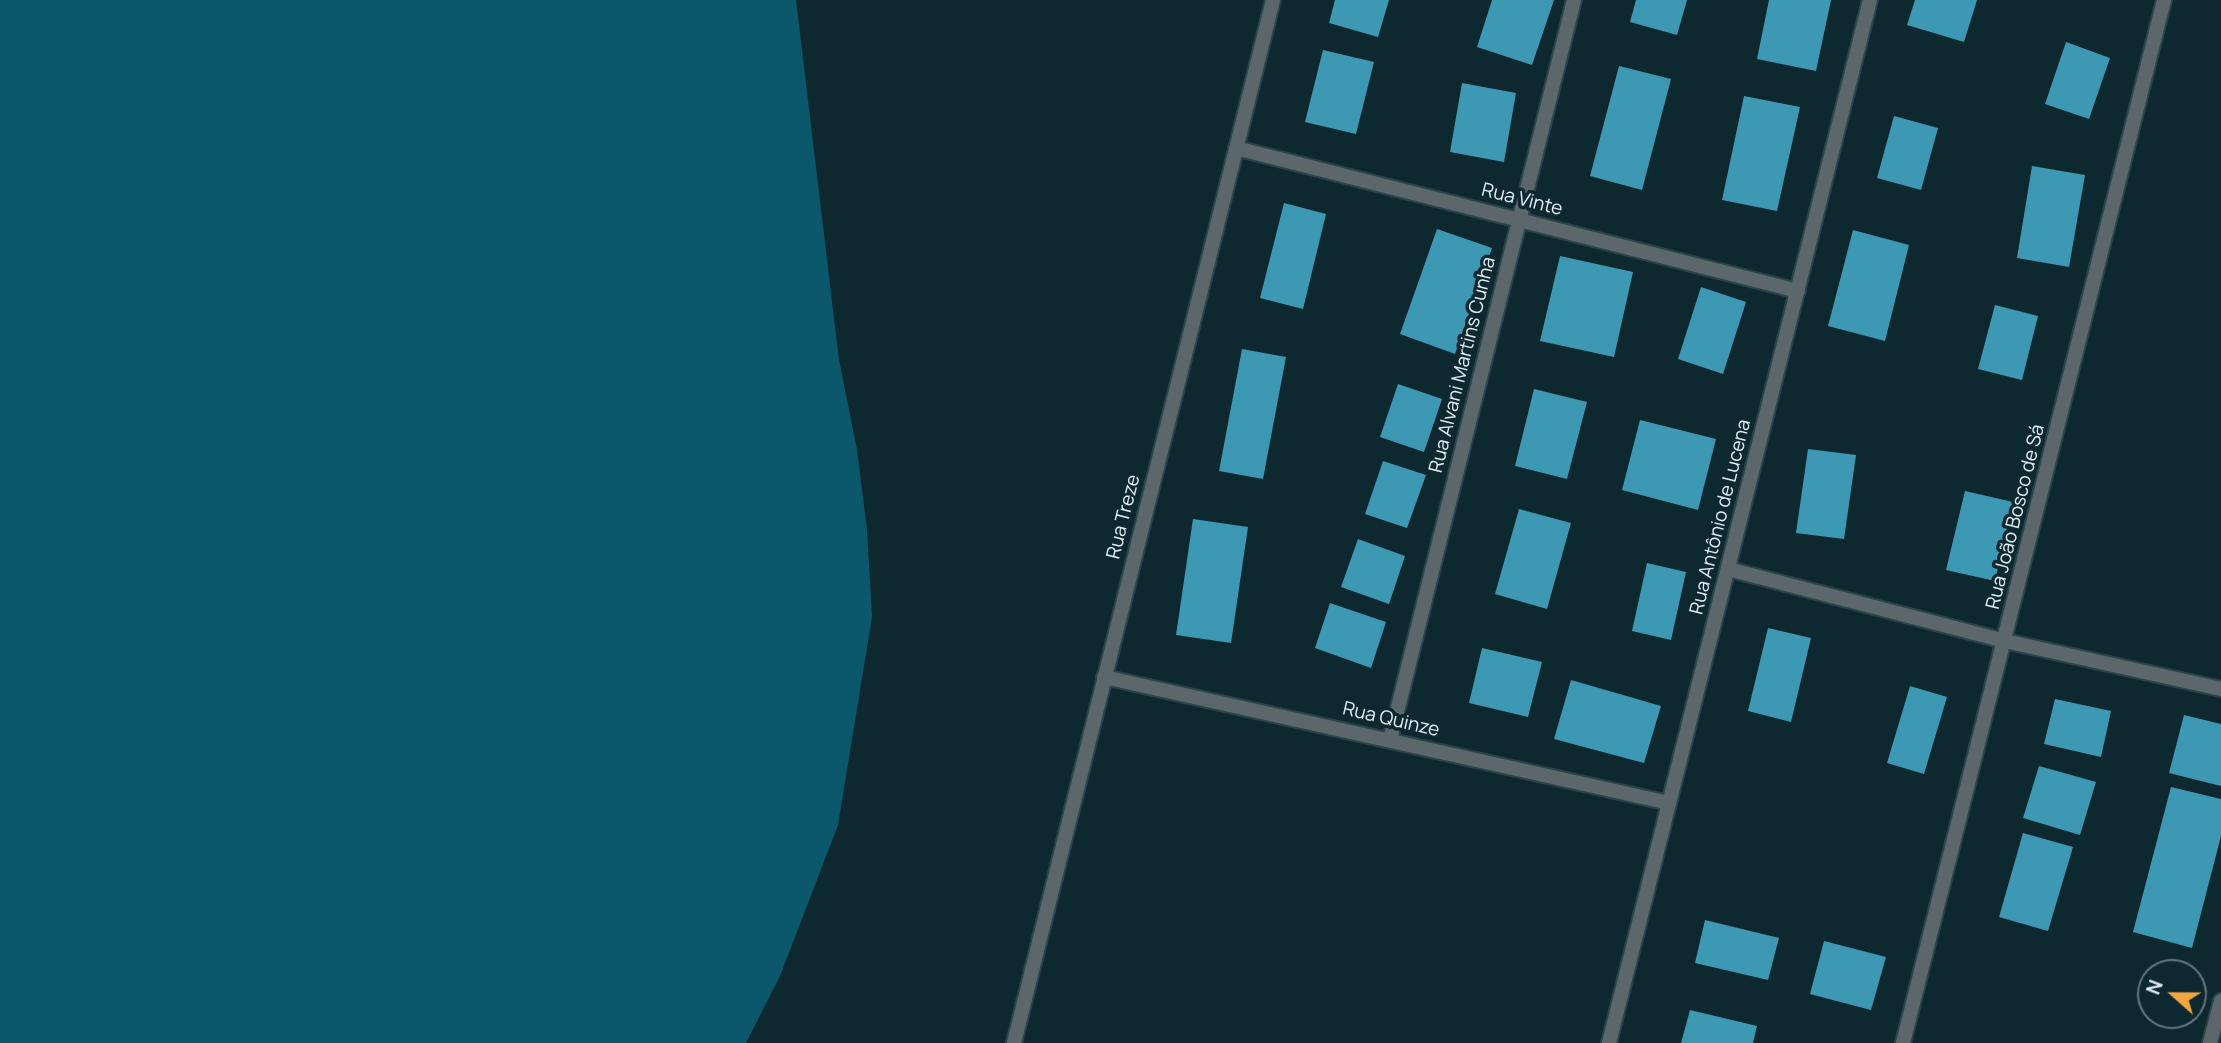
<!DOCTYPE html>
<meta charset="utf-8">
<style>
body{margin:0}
#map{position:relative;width:2221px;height:1043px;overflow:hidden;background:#0e2830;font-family:Manrope,sans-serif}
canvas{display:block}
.north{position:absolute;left:2137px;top:959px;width:70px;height:70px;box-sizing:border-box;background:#0e2830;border:2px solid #62777e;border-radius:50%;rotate:291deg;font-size:19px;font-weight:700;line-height:28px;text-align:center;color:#e0eef4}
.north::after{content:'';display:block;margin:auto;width:24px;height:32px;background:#f1a63f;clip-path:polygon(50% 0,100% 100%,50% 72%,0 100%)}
</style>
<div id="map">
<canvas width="2221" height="1043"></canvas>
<div class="north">N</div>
</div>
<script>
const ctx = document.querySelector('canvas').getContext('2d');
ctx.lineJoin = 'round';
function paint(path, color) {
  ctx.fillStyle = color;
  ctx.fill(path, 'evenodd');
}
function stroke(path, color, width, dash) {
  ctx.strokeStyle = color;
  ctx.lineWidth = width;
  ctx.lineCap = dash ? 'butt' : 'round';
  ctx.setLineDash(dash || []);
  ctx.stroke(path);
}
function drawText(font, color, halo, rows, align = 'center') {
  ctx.font = font + ' Manrope,sans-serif';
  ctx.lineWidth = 7;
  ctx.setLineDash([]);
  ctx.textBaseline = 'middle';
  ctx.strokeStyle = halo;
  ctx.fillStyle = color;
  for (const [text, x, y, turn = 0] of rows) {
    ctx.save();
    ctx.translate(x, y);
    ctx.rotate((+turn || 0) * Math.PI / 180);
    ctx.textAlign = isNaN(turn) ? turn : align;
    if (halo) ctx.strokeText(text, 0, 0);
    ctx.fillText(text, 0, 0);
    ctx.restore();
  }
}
paint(new Path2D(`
 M0,0H796L839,360L857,450L867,530L872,617L838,825L780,976L746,1043H0Z`), '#0b586c');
paint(new Path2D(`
 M1335,0H1389L1378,37L1329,23Z
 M1492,0H1554L1532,65L1477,47Z
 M1636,0H1687L1677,35L1630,22Z
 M1769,0H1831L1816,71L1757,59Z
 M1915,0H1977L1964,42L1907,25Z
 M2066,42L2110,58L2089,119L2045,104Z
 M1323,50L1374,62L1356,134L1305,122Z
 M1619,66L1671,79L1642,190L1590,176Z
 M1462,83L1516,93L1504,162L1450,152Z
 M1744,96L1800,107L1777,211L1722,200Z
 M1894,116L1938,128L1921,190L1877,178Z
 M2032,166L2085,175L2069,267L2017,258Z
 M1284,203L1326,214L1303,309L1260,298Z
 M1437,229L1492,248L1455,354L1400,334Z
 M1853,230L1909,245L1885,341L1828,326Z
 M1560,256L1633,272L1614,357L1540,341Z
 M1701,287L1746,302L1723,374L1678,359Z
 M1995,305L2038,316L2022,380L1978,369Z
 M1242,349L1286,357L1263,479L1219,471Z
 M1398,384L1442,399L1424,452L1380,437Z
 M1534,389L1587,402L1567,479L1515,466Z
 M1640,420L1716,439L1698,510L1622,490Z
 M1808,449L1856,455L1844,539L1796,533Z
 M1383,461L1426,475L1407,528L1365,514Z
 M1965,491L2013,502L1995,581L1946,570Z
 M1519,509L1571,523L1547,609L1495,594Z
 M1193,519L1248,527L1231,643L1176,635Z
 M1358,539L1405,556L1389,604L1341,587Z
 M1647,563L1686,572L1671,640L1632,631Z
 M1330,603L1386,622L1371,668L1315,648Z
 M1768,628L1811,638L1791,722L1748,711Z
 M1482,648L1542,662L1528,717L1469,703Z
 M1571,680L1661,706L1644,763L1554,739Z
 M1910,686L1947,697L1924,774L1887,763Z
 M2055,699L2111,711L2101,757L2044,744Z
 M2184,715L2221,724V786L2169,773Z
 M2039,766L2096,782L2080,835L2023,818Z
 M2171,787L2221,799V836L2192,948L2133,932Z
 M2023,833L2073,847L2048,931L1999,917Z
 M1705,920L1779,938L1768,980L1695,963Z
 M1824,941L1886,957L1871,1010L1810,994Z
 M1690,1010L1757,1026L1753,1043H1681Z`), '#3d98b3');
const lane = new Path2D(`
 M1236,148L1798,291
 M1728,569L2005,641L2221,689
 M1104,677L1669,803
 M1390,740L1574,0
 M1014,1043L1273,0
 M1609,1043L1870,0
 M1903,1043L2164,0
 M2210,1043L2221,1001`);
stroke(lane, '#2b444b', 18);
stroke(lane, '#5c676b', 14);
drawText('19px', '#e0eef4', '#0e2830', [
 ["Rua Vinte",1522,200,14],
 ["Rua Alvani Martins Cunha",1463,365,-76],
 ["Rua Treze",1124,517,-76],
 ["Rua Antônio de Lucena",1721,517,-76],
 ["Rua João Bosco de Sá",2016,517,-76],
 ["Rua Quinze",1391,720,13]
]);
</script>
